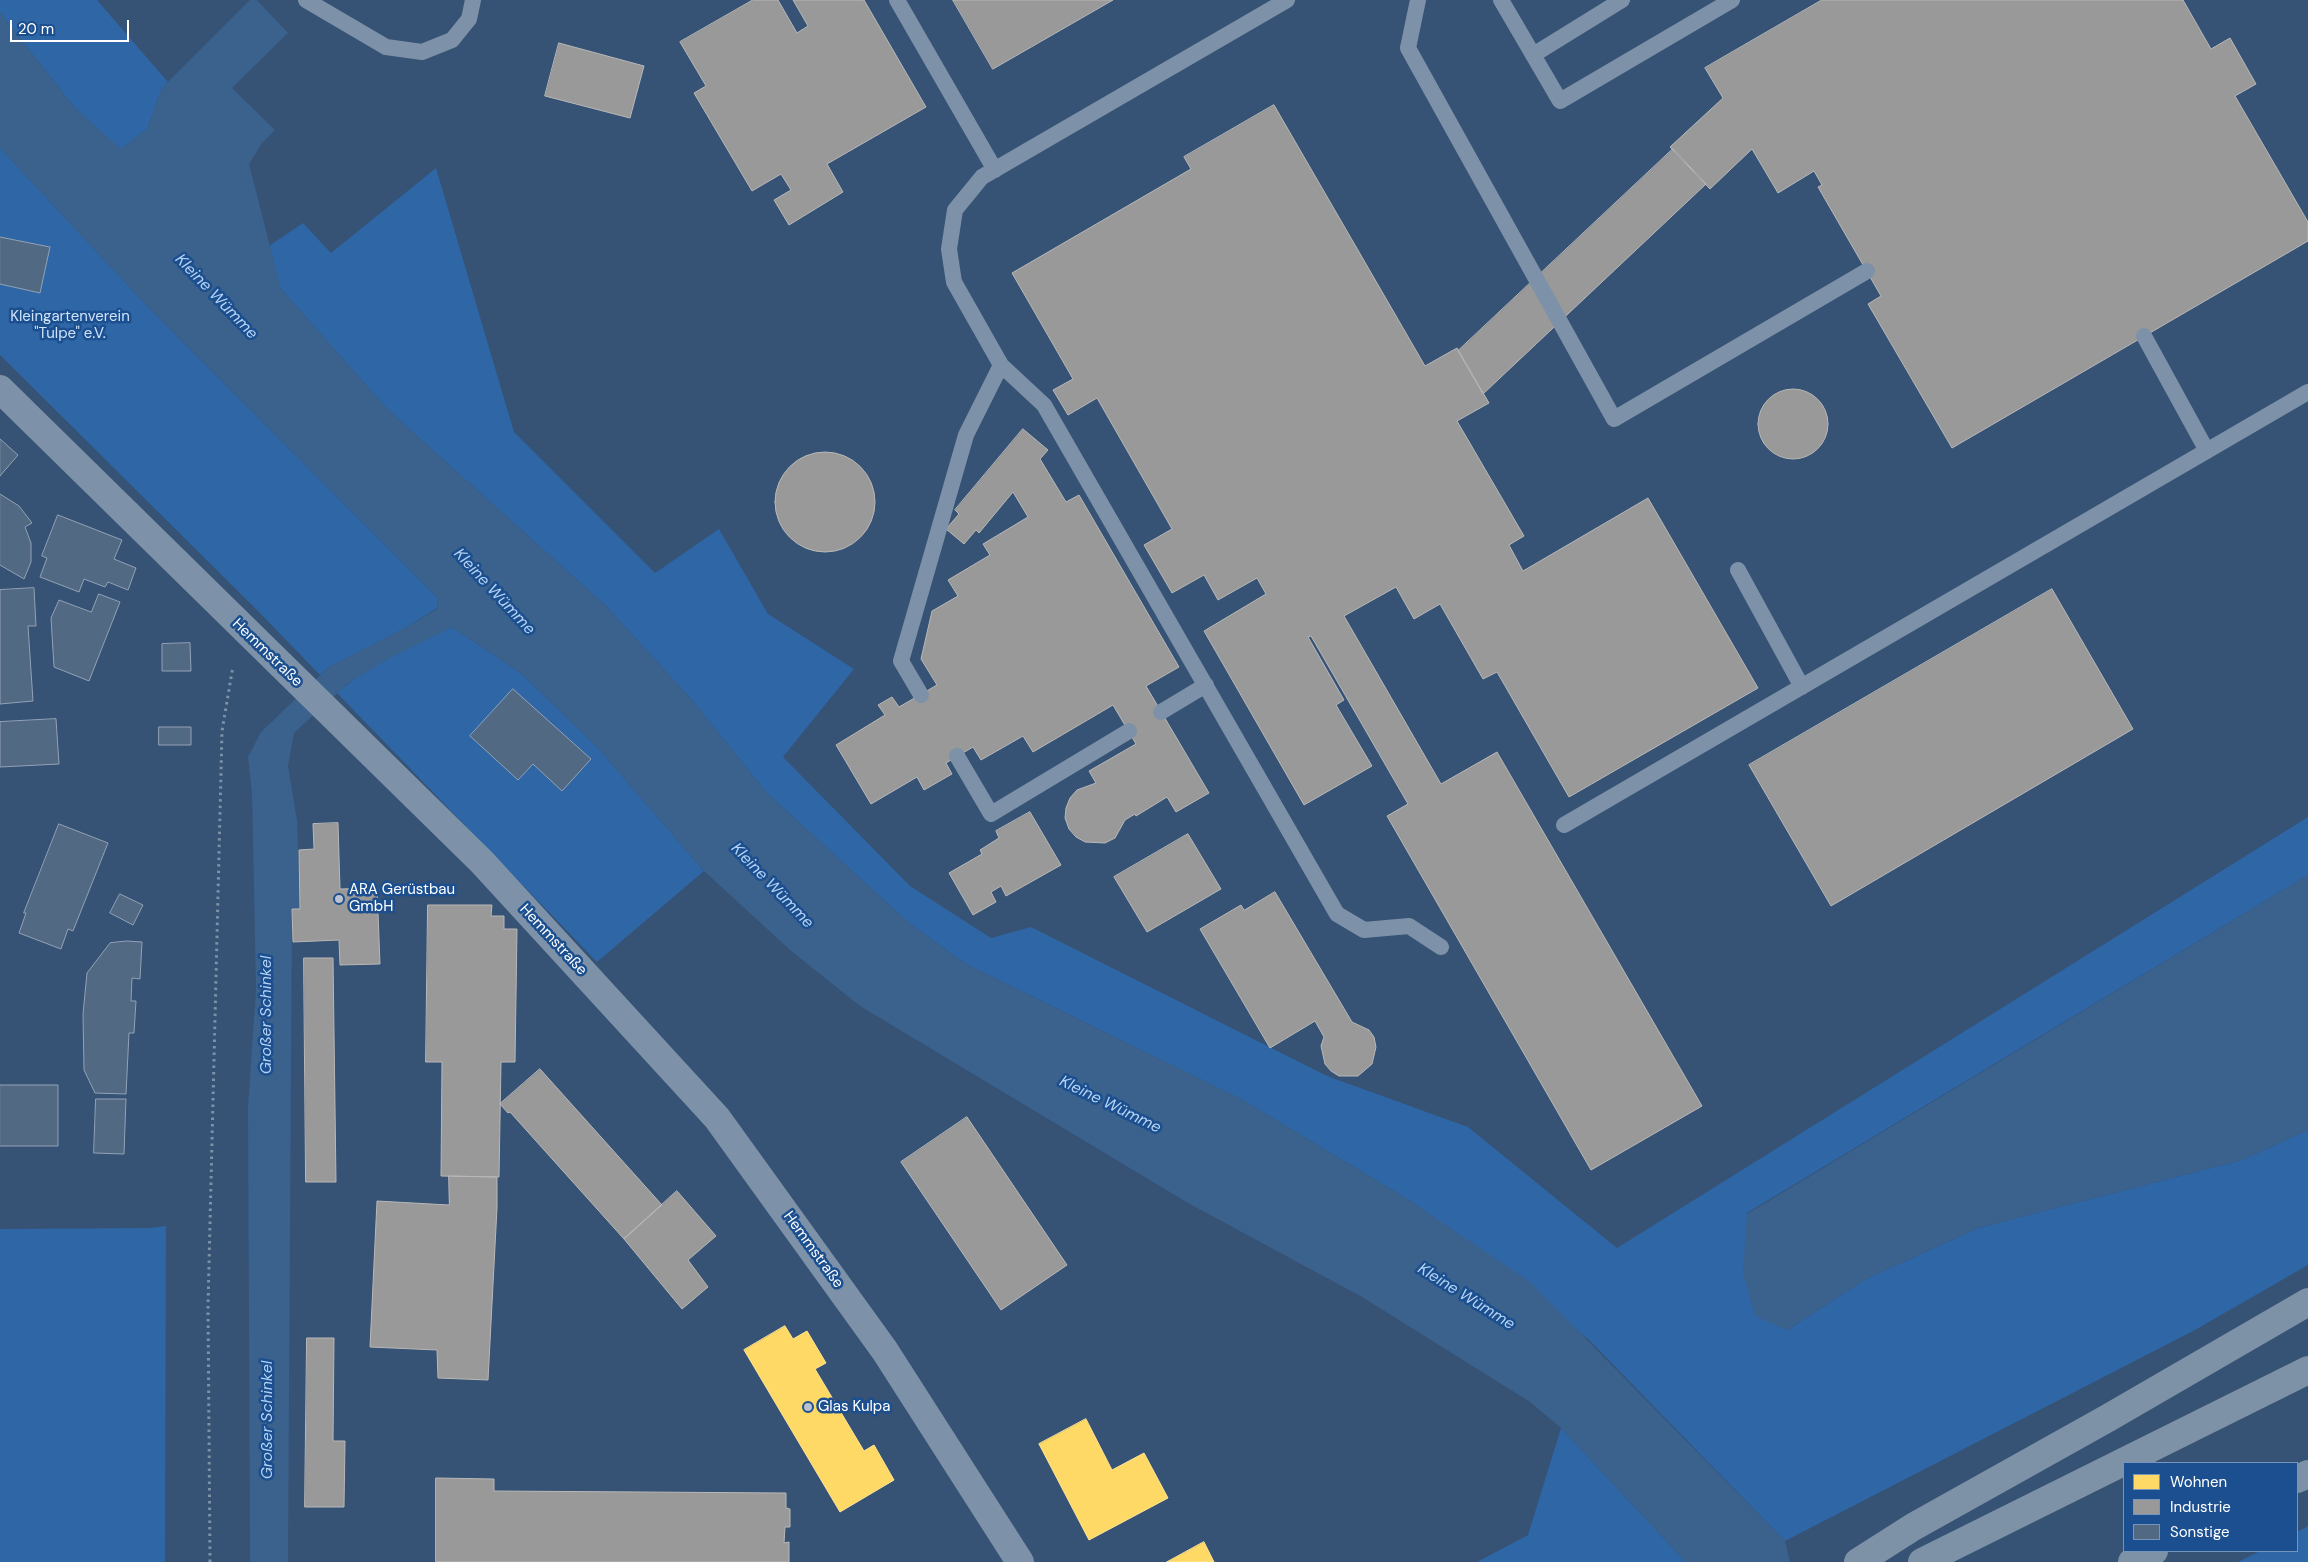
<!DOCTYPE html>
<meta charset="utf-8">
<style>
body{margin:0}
#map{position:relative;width:2308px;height:1562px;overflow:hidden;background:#365274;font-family:"DM Sans",sans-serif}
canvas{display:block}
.legend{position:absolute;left:2123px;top:1462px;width:175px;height:90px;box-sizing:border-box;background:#1b4f8f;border:1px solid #7695bc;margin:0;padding:6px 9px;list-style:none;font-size:15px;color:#fff}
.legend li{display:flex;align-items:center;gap:10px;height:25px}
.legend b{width:25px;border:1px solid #7695bc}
.scale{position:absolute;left:10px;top:20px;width:119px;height:22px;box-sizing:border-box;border:2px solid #fff;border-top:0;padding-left:6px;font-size:15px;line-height:18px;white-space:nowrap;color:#fff;-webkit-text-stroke:4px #1b4f8f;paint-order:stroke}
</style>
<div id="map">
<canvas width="2308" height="1562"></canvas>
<ul class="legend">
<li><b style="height:14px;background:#ffd966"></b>Wohnen</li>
<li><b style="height:14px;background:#999"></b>Industrie</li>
<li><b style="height:14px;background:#526984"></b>Sonstige</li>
</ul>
<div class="scale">20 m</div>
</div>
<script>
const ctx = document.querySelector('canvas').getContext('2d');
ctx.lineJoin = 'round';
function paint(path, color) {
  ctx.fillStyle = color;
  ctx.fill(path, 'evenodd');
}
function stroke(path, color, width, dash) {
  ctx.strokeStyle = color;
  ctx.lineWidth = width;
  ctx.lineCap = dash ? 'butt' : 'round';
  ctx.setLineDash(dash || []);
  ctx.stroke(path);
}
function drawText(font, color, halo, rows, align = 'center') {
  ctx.font = font + ' "DM Sans",sans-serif';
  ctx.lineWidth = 5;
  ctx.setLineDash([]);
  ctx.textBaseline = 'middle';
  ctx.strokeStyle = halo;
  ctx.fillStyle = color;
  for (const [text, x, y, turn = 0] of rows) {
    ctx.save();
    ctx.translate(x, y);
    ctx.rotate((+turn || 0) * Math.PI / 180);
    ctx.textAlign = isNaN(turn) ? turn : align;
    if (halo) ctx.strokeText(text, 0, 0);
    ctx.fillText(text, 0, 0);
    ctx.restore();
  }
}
paint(new Path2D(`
 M0,0H97L168,82L161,90L148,128L120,150L75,108L0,13Z
 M0,148L150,309L438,598L437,608L409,626L329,667L320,675L256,609L0,355Z
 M436,168L514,432L655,573L719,529L768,614L854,669L783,757L910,886L991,938L1031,927L1327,1076L1468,1127L1617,1248L2308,817V875L1747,1213L1787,1330L1866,1279L1978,1228L2242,1160L2308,1130V1265L2195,1330L1785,1541L1589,1340L1412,1202L1241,1099L966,964L909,923L767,793L691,699L606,606L388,410L281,289L269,246L303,223L331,253Z
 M452,627L522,674L598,748L704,871L597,962L337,693C370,664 413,646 452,627Z
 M166,1226L165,1562H0V1229L149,1228Z
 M1561,1428L1686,1562H1477L1528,1535Z
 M2308,1526V1562H2238L2260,1551H2297V1532Z`), '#2f66a5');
paint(new Path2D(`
 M250,0H257L288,33L232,88L275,130L262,143L249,164L281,289L388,410L606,606L691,699L767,793L909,923L966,964L1241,1099L1412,1202L1530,1282L1785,1541L1790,1562H1686L1561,1428L1530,1402L1362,1297L1188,1203L860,1006L790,950L704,871L598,748L522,674L452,627L386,660L347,684L294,733L288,766L297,820L300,909L292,910L288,1562H250L248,1107L256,990L252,793L248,757L261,732L329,667L409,626L437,609L438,598L150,309L0,148V13L75,108L121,149L148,128L161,90L168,82Z
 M2308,875V1130L2242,1160L1978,1228L1866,1279L1787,1330L1755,1316L1743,1273L1747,1214Z`), '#3b618d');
const homes = new Path2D(`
 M785,1326L793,1339L807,1331L826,1363L815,1369L864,1451L874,1445L894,1480L840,1512L744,1350Z
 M1086,1419L1112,1470L1144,1453L1168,1498L1089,1540L1039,1444Z
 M1204,1542L1214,1562H1167Z`);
paint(homes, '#ffd966');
stroke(homes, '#ffe494', 1);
const industry = new Path2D(`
 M753,0H778L797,33L808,26L793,0H864L926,107L827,164L843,192L789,225L774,200L791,190L781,174L752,191L694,93L706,86L680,42Z
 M953,0H1113L993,69Z
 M1822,0H2183L2211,49L2230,38L2256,84L2235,96L2308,222V241L1952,448L1868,304L1881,296L1818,187L1822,185L1814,171L1778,193L1752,149L1710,189L1670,147L1723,98L1705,68Z
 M559,43L644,66L630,118L545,96Z
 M1274,105L1425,366L1457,348L1489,403L1457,421L1524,536L1509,545L1523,571L1648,498L1758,688L1569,797L1497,672L1483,679L1440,604L1414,619L1396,587L1344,616L1441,784L1497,752L1702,1106L1591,1170L1387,816L1408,804L1311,636L1308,637L1344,700L1336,705L1372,766L1304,805L1204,631L1266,594L1257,578L1218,600L1204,575L1172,593L1144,545L1172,529L1097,398L1068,415L1053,390L1073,379L1012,273L1191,169L1184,157Z
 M1673,149L1706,184L1483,394L1458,351Z
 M1758 424a35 35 0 1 1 70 0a35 35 0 1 1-70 0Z
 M1023,429L1048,450L1040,459L1066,502L1079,495L1179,667L1146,686L1209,793L1176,812L1167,797L1136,816L1135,814L1125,820L1115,838L1105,843L1085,842L1076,837L1069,829L1065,818L1066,808L1070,798L1077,790L1096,783L1089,771L1136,744L1113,705L1033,752L1023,736L981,760L973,747L946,763L952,774L924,790L917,777L871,804L836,745L885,715L878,705L892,697L899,707L937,685L921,659L932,611L958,596L948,580L990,555L983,544L1028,517L1013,492L979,533L976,530L964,544L946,529L959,514L955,510Z
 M775 502a50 50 0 1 1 100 0a50 50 0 1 1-100 0Z
 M2052,589L2133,729L1831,906L1749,765Z
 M1030,812L1061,865L1006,896L1001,886L991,892L996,902L973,915L949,873L982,854L980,850L999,838L996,831Z
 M338,823L340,889L377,888L380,964L340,965L339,940L293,942L292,909H300L299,850L314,849L313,824Z
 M1188,834L1221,889L1147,932L1114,877Z
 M1275,892L1352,1022L1369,1030L1374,1037L1376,1047L1372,1064L1358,1076H1339L1331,1071L1325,1064L1321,1046L1324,1037L1315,1021L1270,1048L1200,929L1241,905L1244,910Z
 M428,905H492L491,916H504V929H517L515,1062H501L499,1177L441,1176L442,1062H426Z
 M304,958H333L336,1182H306Z
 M540,1069L662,1205L624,1239L510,1112L508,1113L500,1104Z
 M967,1117L1067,1265L1001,1310L901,1162Z
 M449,1176L497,1177V1208L488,1380L438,1378L437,1350L370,1347L377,1201L449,1205Z
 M677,1191L716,1236L688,1260L708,1287L682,1309L624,1239Z
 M307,1338H334L333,1441H345L344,1507H305Z
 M436,1478L494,1479V1491L786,1493V1508L790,1509V1527H785L784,1543L789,1542V1562H436Z`);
paint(industry, '#999');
stroke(industry, '#b8b8b8', 1);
const building = new Path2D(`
 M0,237L50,247L40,293L0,284Z
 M0,439L18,455L0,476Z
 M0,494L19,506L32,523L25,527L31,543V562L24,579L0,565Z
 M58,515L122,540L114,559L136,568L128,590L108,582L105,587L84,579L79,592L40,577L47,558L42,556Z
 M34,588L36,626H28L33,701L0,704V590Z
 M99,594L120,602L89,681L54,667L51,618L59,600L91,612Z
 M190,643L191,671H162V644Z
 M513,689L591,759L562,791L533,764L518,780L470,736Z
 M56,719L59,764L0,767V722Z
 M159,727H191V745H159Z
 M59,824L108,843L73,931L68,929L61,949L19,933L26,913H24Z
 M120,894L143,905L133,925L110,913Z
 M127,941L142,942L140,979L132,978L131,1001H136L134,1033H129L126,1094L95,1093L84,1070L83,1014L87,973L110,943Z
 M0,1085H58V1146H0Z
 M96,1099H126L124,1154L94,1153Z`);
paint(building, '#526984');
stroke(building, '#92a2b6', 1);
stroke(new Path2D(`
 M210,1562L208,1306L222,731L233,666`), '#7d92a8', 3, [2.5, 4]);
stroke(new Path2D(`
 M306,0L386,47L422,52L452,40L469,19L473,0
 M897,0L995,170
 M1287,0L982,177L955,210L949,249L954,282L1001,365L1044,405L1337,914L1364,930L1409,926L1441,947
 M1418,0L1408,48L1614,419L1867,271
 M1501,0L1560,101L1732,0
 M1533,55L1622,0
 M2144,336L2207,451
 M1738,570L1802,687
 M921,695L901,661L966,435L1001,365
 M1161,712L1206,685
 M957,756L991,814L1129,731
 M1564,825L2308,392`), '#7d92a8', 16);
stroke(new Path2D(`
 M0,389L482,862L717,1118L885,1351L1020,1562`), '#7d92a8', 28);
stroke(new Path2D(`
 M2297,1479L2308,1474
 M1858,1562L1913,1527L2108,1418L2308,1302
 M1922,1562L2308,1370
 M2132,1562L2154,1551`), '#7e92a7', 28);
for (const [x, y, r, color] of [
 [339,899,5,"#b9c2ce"],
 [808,1407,5,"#b9c2ce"]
]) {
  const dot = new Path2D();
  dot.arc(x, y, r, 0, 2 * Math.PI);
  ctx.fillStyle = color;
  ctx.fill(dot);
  stroke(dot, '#1b4f8f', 2);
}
drawText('15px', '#cfe3fa', '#1b4f8f', [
 ["Kleingartenverein",70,317],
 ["\"Tulpe\" e.V.",70,334]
]);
drawText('15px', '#fff', '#1b4f8f', [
 ["Hemmstraße",267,653,44],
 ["Hemmstraße",553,940,47],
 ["Hemmstraße",813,1250,54]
]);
drawText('15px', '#fff', '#1b4f8f', [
 ["ARA Gerüstbau",349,890],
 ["GmbH",349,907],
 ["Glas Kulpa",818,1407]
], 'left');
drawText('italic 16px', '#b5d3f5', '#1b4f8f', [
 ["Kleine Wümme",216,297,46],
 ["Kleine Wümme",494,592,47],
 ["Kleine Wümme",772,886,46],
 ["Großer Schinkel",267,1015,-90],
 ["Kleine Wümme",1110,1105,26],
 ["Kleine Wümme",1466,1297,32],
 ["Großer Schinkel",268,1420,-90]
]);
</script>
